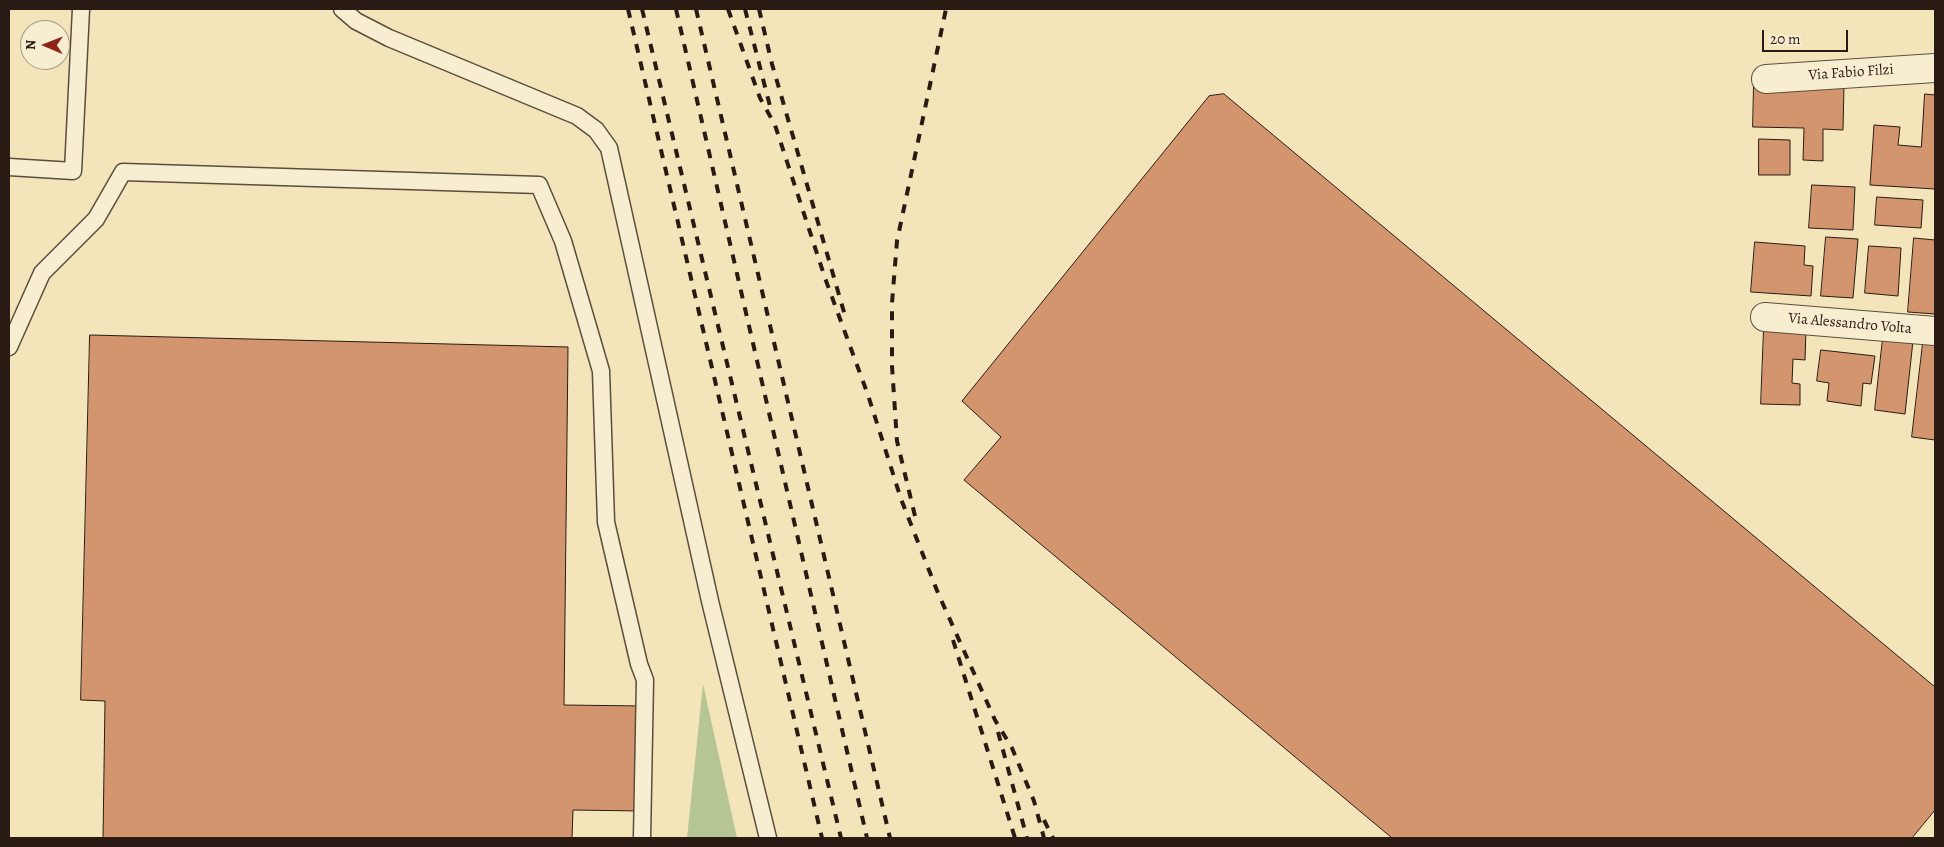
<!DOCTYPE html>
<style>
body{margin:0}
#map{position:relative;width:1944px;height:847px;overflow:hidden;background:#f3e5b9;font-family:Alegreya,serif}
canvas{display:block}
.frame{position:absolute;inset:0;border:10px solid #2a1a14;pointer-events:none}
.north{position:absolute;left:20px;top:20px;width:50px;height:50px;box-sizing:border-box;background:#f7eed2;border:1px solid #a59986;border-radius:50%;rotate:271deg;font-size:14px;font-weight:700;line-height:20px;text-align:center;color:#2a1a14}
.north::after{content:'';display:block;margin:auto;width:18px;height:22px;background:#8f2418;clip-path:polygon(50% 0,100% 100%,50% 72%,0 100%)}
.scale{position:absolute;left:1762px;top:30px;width:86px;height:22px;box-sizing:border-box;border:2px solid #2a1a14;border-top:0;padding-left:6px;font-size:15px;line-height:18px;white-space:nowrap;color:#2a1a14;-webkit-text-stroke:4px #f7eed2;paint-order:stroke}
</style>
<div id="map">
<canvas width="1944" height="847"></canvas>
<div class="frame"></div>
<div class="north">N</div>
<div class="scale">20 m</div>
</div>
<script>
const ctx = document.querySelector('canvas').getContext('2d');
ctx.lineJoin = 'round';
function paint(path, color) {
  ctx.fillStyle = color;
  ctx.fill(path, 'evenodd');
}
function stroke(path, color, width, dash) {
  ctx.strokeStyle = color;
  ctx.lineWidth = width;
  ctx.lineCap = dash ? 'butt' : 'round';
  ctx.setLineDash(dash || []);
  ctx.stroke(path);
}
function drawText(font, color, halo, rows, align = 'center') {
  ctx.font = font + ' Alegreya,serif';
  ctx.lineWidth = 4;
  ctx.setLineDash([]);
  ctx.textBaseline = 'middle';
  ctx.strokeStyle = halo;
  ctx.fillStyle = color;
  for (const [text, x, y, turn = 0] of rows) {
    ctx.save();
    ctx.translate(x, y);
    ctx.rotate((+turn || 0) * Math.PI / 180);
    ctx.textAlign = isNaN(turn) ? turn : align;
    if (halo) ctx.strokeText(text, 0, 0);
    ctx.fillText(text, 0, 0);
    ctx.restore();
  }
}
paint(new Path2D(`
 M703,684L737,838H687Z`), '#b5c694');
const building = new Path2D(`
 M1754,83L1844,85L1843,130L1823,129V161L1803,160L1804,128L1753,127Z
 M1224,94L1935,687V810L1912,838H1392L964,480L1001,437L962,401L1209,96Z
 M1925,94L1935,95V189L1870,185L1874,125L1900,127L1898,145L1921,147Z
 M1759,139L1790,140V175H1759Z
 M1812,185L1855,187L1853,230L1809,228Z
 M1877,197L1923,200L1921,228L1875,225Z
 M1826,237L1858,239L1853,298L1821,296Z
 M1914,238L1935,240V314L1908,312Z
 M1755,242L1805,246L1804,265L1813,266L1811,296L1751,292Z
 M1869,246L1901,248L1898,296L1865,293Z
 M1764,328L1806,330L1805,360L1793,359L1792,383L1800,384V405L1761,404Z
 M90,335L568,347L564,705L644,706L640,811L573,810L572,838H103L105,701L81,700Z
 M1883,338L1913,341L1905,414L1875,410Z
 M1923,343L1935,345V440L1912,437Z
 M1821,350L1875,356L1871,384L1863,383L1861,406L1827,401L1829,383L1817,381Z`);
paint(building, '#d3956e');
stroke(building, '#2a1a14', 1);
const lane = new Path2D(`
 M342,9L356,21L389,38L577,116L596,130L609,148L710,601L768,838
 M9,167L73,171L81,9
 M9,347L42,273L96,219L123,172L539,185L563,241L601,371L606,522L639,664L645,680L642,838`);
const street = new Path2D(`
 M1766,79L1935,68
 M1765,317L1935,331`);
stroke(lane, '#5c4d3d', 19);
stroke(street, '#5c4d3d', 30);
stroke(lane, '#f7eed2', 16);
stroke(street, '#f7eed2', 28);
stroke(new Path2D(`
 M628,9L822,838
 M642,9L841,838
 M676,9L867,838
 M696,9L890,838
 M728,9L760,98L775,125L825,278L868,395L901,499L938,593L995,720L1012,748L1034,801L1044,838
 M745,9L771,110
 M759,9L772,64L846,319
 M915,516L897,441L892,366V303L897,241L946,9
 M953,640L1015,838
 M998,732L1027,838
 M1044,820L1053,838`), '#2a1a14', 4, [9, 9]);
drawText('15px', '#2a1a14', '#f7eed2', [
 ["Via Fabio Filzi",1851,73,-4],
 ["Via Alessandro Volta",1850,324,5]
]);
</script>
